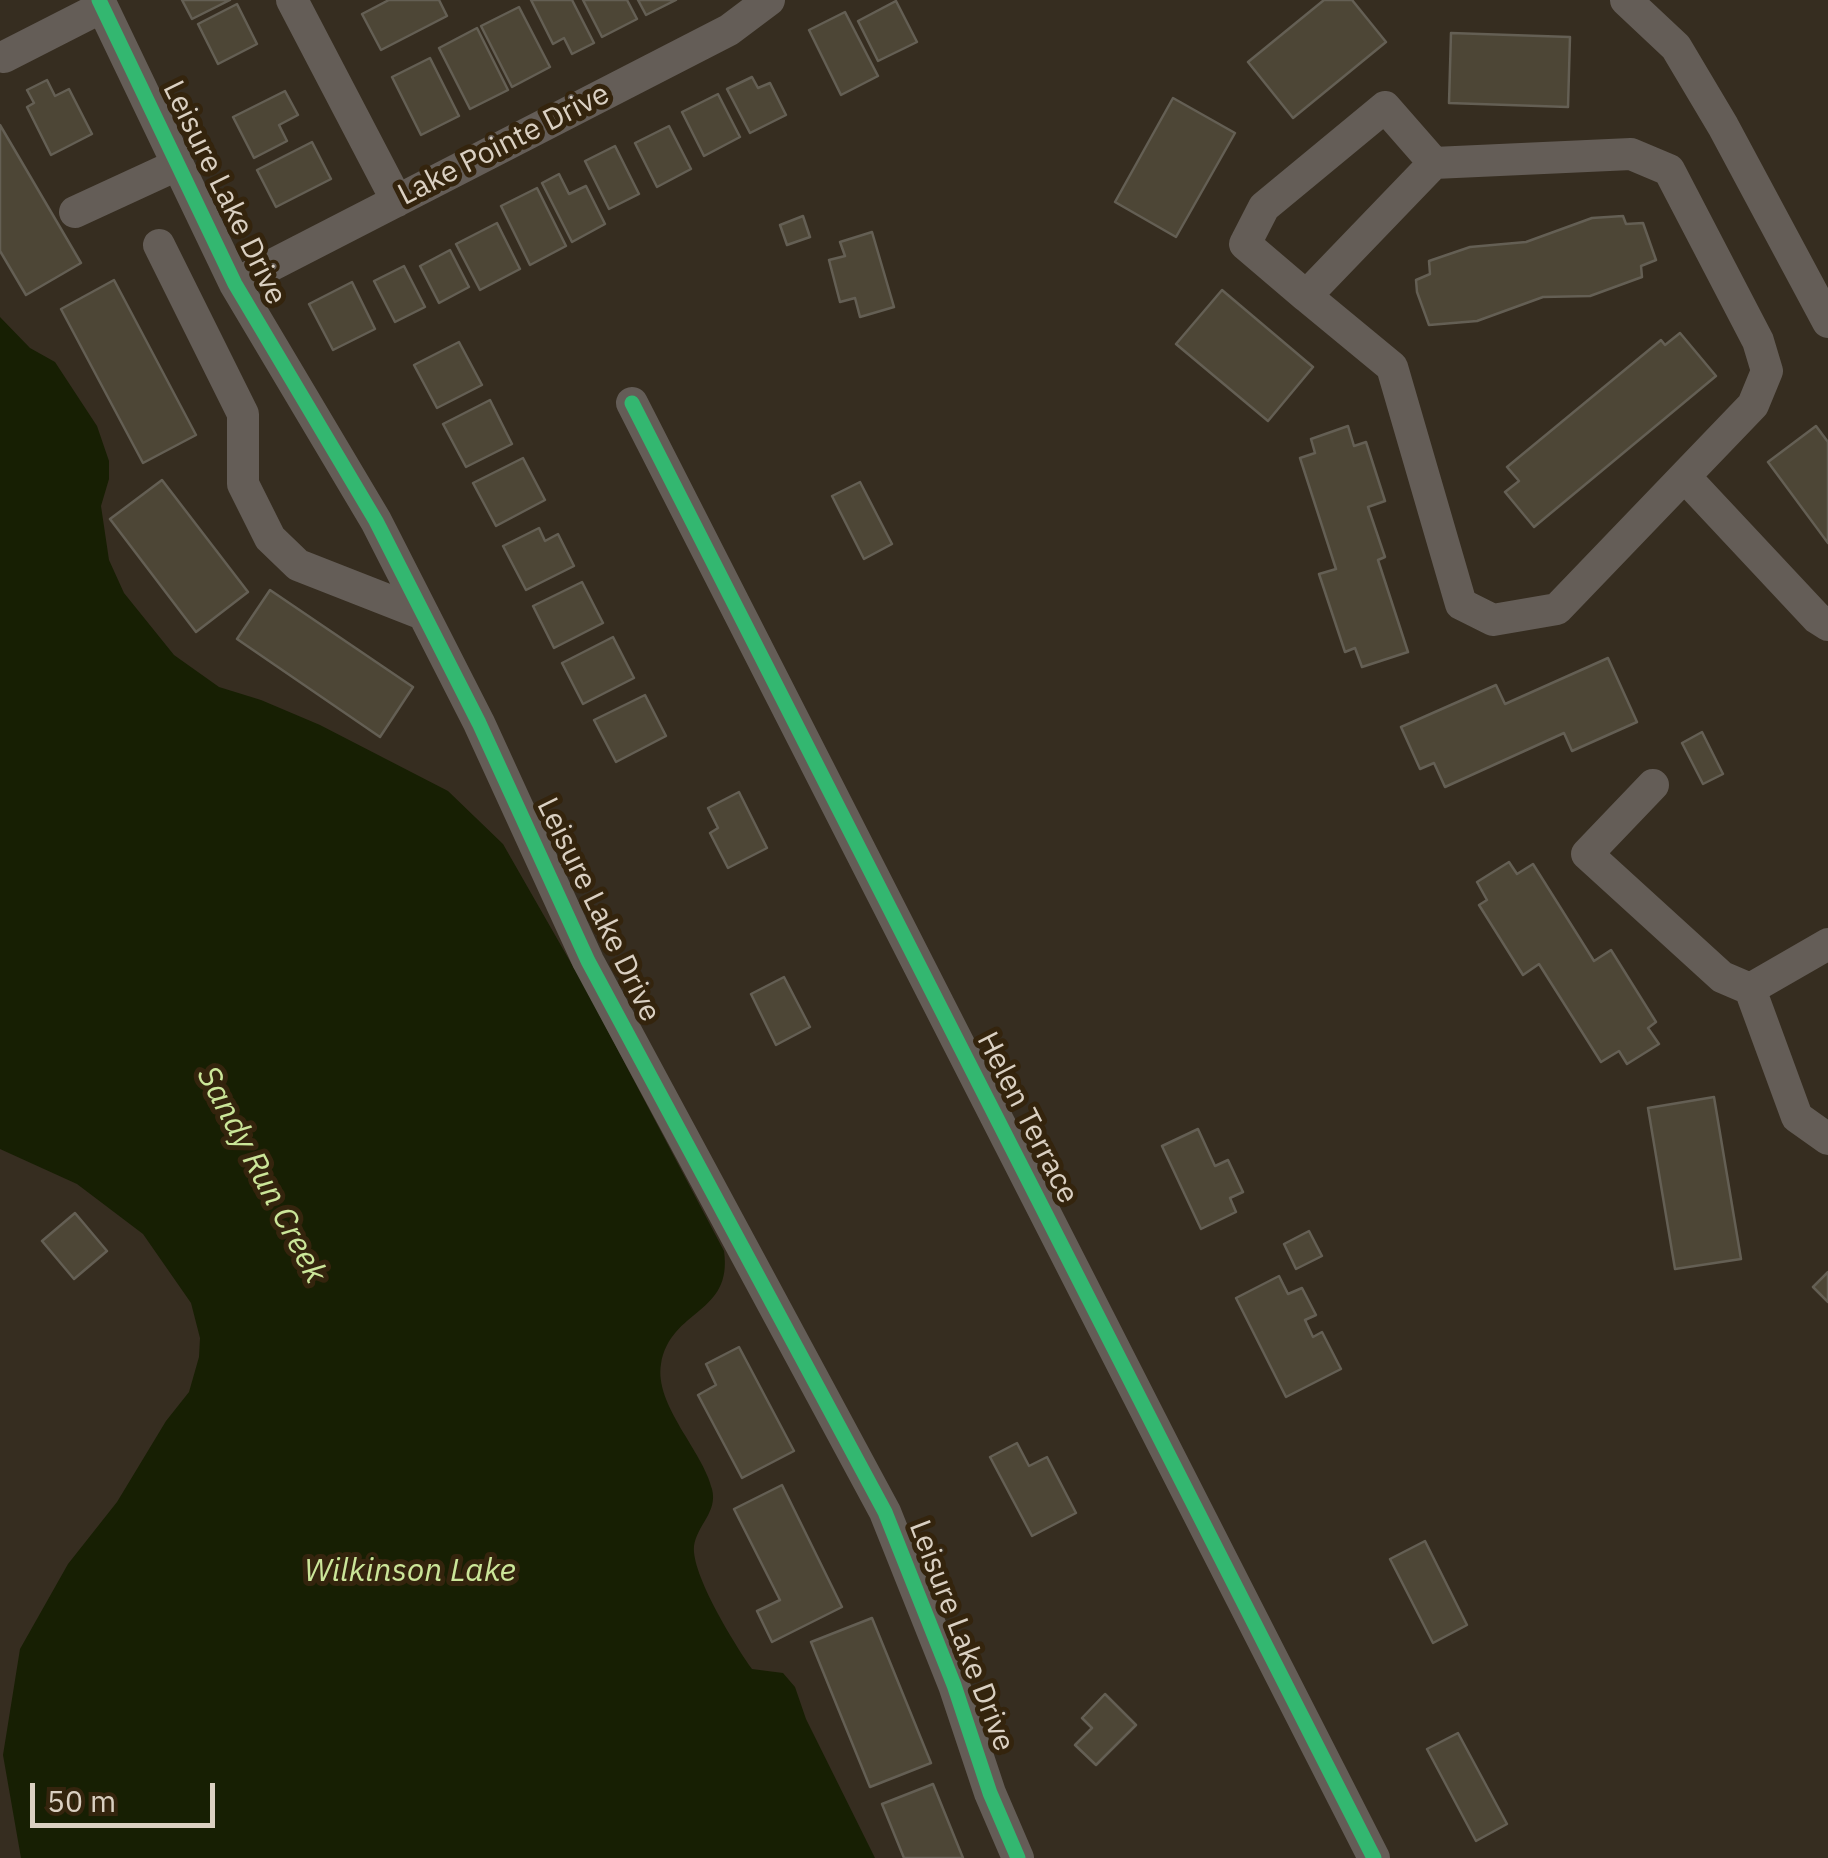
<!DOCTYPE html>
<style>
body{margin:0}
#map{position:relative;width:1828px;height:1858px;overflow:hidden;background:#362d20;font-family:"IBM Plex Sans",sans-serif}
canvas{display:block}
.scale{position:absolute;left:30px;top:1783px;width:185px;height:45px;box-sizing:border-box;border:5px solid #dad0c2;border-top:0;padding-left:12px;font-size:30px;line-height:35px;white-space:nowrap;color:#dad0c2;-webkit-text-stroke:8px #34240d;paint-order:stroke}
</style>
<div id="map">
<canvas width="1828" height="1858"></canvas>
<div class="scale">50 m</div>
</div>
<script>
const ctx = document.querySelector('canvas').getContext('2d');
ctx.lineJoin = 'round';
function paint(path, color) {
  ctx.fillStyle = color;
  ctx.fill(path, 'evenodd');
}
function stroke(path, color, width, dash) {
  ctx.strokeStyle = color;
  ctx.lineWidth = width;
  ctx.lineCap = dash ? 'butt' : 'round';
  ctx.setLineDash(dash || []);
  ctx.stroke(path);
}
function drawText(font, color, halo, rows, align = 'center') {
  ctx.font = font + ' "IBM Plex Sans",sans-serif';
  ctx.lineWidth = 10;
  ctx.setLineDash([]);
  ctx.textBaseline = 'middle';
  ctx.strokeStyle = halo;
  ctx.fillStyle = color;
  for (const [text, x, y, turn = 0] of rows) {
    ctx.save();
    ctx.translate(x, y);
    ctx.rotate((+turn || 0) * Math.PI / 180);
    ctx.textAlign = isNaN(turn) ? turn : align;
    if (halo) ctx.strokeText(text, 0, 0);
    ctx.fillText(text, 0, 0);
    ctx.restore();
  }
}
paint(new Path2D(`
 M0,317L30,348L55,362L97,426L109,461V479L101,506L109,560L124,593L174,655L219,687L261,700L320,725L448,791L503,844L583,984L724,1251C733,1315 671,1308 661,1364C654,1405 703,1451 712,1489C718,1512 697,1525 694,1546C691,1574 735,1645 752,1669L783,1673L795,1687L806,1719L875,1858H21L3,1755L20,1649L68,1564L117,1502L166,1421L189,1392L199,1357L200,1338L191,1303L143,1234L77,1184L0,1149Z`), '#171f03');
const building = new Path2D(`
 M182,0H230L192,19Z
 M389,0H439L447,16L381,50L362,14Z
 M531,0H572L594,43L572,54L564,38L553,44Z
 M583,0H627L637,19L602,37Z
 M638,0H676L646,15Z
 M1324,0H1352L1386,42L1293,118L1248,62Z
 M896,1L917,42L878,61L858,21Z
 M237,4L257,44L218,64L198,24Z
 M519,7L550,67L512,87L481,26Z
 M845,12L878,76L841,95L809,30Z
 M477,28L508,90L470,109L439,48Z
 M1451,33L1570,37L1568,107L1449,103Z
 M430,58L459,116L421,135L392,77Z
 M752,77L758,88L770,83L786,115L750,133L727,89Z
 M47,80L55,96L69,89L92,134L51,155L27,107L34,103L27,90Z
 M285,91L298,115L279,125L287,141L254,158L233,117Z
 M718,94L740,137L704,156L682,112Z
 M1173,98L1235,133L1176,237L1115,202Z
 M0,125L81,263L26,295L0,251Z
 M669,126L691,169L657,187L635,143Z
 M312,142L331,179L276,207L257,170Z
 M615,146L639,194L609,209L585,161Z
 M559,174L569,194L586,186L605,224L572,242L542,183Z
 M537,188L566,246L530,265L501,206Z
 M803,216L810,237L787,245L780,225Z
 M1623,216L1626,224L1643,223L1656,260L1641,266L1642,277L1590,296L1543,297L1477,321L1429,325L1417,292L1416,280L1430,274L1429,261L1470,247L1526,242L1592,218Z
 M497,223L520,269L480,290L456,244Z
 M872,232L894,307L860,317L855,298L840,302L829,260L845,256L840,242Z
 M450,250L469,287L439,303L420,266Z
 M404,266L425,307L395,322L374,281Z
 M114,280L196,435L143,463L61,309Z
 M352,282L375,329L333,350L309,304Z
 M1222,290L1313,367L1268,421L1176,344Z
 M1680,333L1716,376L1534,527L1505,492L1519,481L1507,467L1661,340L1665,345Z
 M459,342L482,385L437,408L414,365Z
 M490,400L512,444L466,467L443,424Z
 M1348,426L1354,446L1366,442L1385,501L1368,507L1385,557L1378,560L1408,652L1362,667L1355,648L1345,652L1319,574L1336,569L1300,458L1315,453L1311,439Z
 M1816,426L1828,442V543L1768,462Z
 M523,458L545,500L496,526L473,483Z
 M162,480L248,592L196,632L110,519Z
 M860,482L892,544L864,559L832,496Z
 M539,528L545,541L558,534L574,566L526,590L503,546Z
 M582,582L603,623L554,648L533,606Z
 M270,590L413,687L380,737L237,639Z
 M613,637L634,678L583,704L562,663Z
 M1608,658L1637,722L1572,751L1564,733L1445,787L1434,763L1420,769L1401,727L1496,685L1505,704Z
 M645,695L666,736L616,762L594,720Z
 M1702,732L1723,774L1703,784L1682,743Z
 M739,792L767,848L728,868L710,833L718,828L708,808Z
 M1509,862L1517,874L1533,864L1594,961L1611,950L1656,1022L1648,1028L1659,1044L1627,1064L1619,1051L1601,1062L1539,964L1523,975L1479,905L1487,900L1477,882Z
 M784,977L810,1027L776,1045L751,994Z
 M1714,1097L1741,1259L1675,1269L1648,1108Z
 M1198,1129L1215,1166L1228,1160L1243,1192L1230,1198L1236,1212L1201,1229L1162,1146Z
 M75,1213L107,1251L74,1279L42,1241Z
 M1309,1231L1322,1256L1296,1269L1284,1244Z
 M1828,1272V1302L1813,1287Z
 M1279,1276L1288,1294L1302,1288L1316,1315L1305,1320L1313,1337L1322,1332L1341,1369L1286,1397L1236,1298Z
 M739,1347L794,1451L742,1478L698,1395L716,1385L706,1364Z
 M1017,1443L1029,1466L1047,1457L1076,1513L1032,1536L990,1457Z
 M782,1485L842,1607L772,1642L757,1611L780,1600L734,1509Z
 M1425,1541L1467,1625L1433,1643L1390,1559Z
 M872,1618L931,1763L870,1787L811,1642Z
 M1105,1694L1136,1725L1096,1765L1075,1745L1092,1728L1082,1718Z
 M1458,1733L1507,1824L1476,1841L1427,1749Z
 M933,1784L963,1858H904L882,1804Z`);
paint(building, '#4d4636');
stroke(building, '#645f54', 2.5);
stroke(new Path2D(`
 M99,0L235,284L376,521L479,723L588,961L885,1512L954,1685L990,1793L1018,1858
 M292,0L397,201
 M1626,0L1676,47L1723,126L1828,322
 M4,57L102,7
 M1631,154L1669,170L1758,341L1767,371L1753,405L1557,609L1493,620L1461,604L1392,367L1306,296L1434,163Z
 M75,212L177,165
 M159,245L243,414V484L270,538L298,565L423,614
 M235,284L729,30L769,0
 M1306,296L1245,244L1264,207L1385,107L1434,163
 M632,403L1374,1858
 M1685,477L1817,618L1828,625
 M1653,785L1587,854L1722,977L1750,989
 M1828,944L1750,989L1797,1117L1828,1139`), '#645d57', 32);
stroke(new Path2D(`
 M99,0L235,284L376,521L479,723L588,961L885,1512L954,1685L990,1793L1018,1858
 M632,403L1374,1858`), '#33b770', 15);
drawText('30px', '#dad0c2', '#34240d', [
 ["Lake Pointe Drive",504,145,-27],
 ["Leisure Lake Drive",224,193,64],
 ["Leisure Lake Drive",598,910,64],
 ["Helen Terrace",1027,1118,63],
 ["Leisure Lake Drive",961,1636,69]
]);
drawText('italic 32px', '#cbe699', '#34240d', [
 ["Sandy Run Creek",261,1175,62],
 ["Wilkinson Lake",410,1572]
]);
</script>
